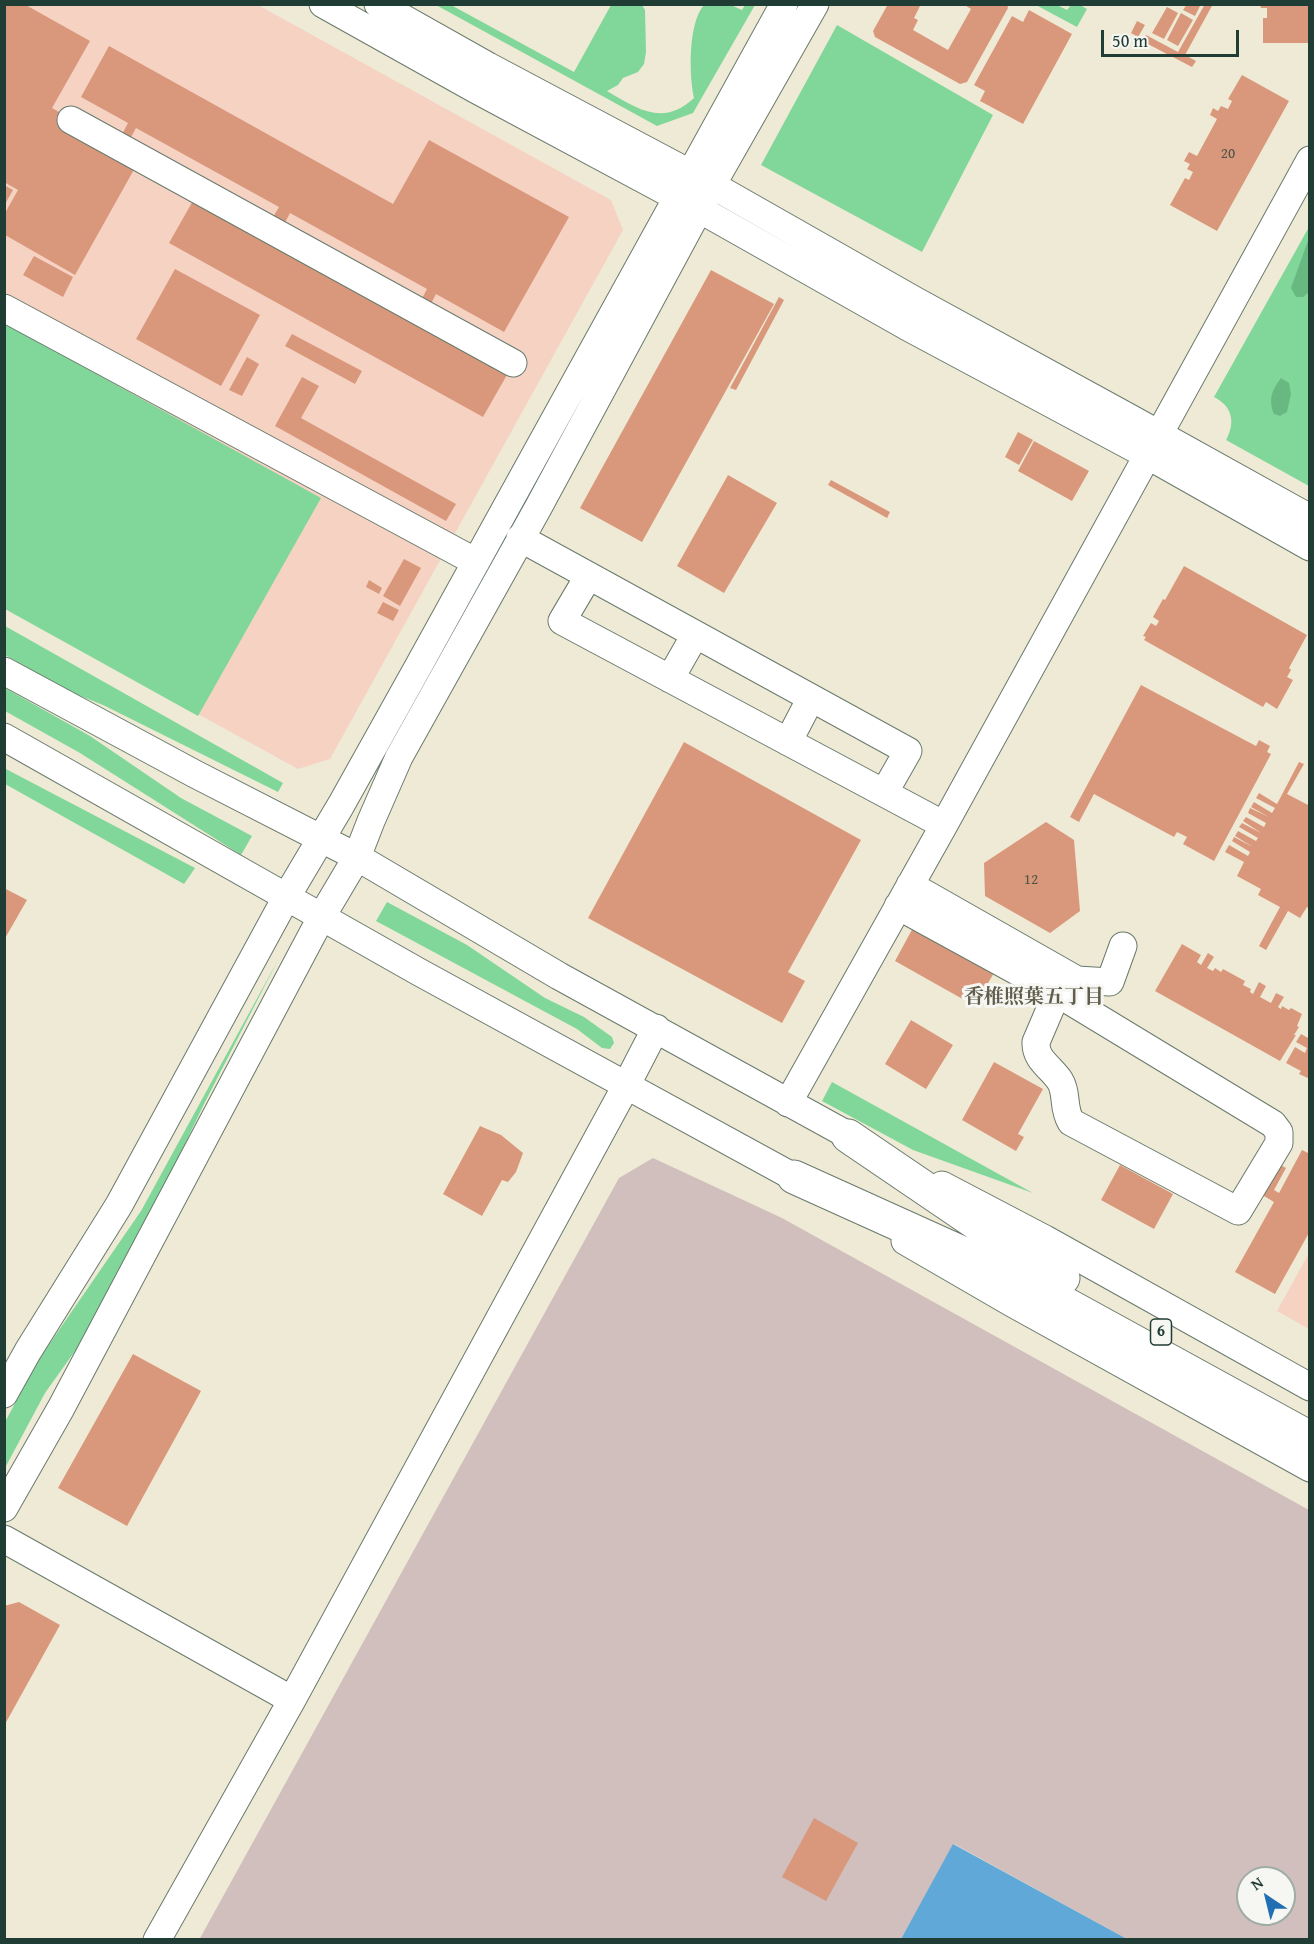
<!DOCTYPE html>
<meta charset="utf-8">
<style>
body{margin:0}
#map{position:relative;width:1314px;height:1944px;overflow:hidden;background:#efead5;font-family:"Gentium Book Plus",serif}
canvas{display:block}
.frame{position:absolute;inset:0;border:6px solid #1f3d34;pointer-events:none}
.north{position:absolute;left:1236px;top:1866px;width:60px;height:60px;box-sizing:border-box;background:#f6f6f2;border:2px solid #a0aca6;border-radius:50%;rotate:325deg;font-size:16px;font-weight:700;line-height:24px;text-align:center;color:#1f3d34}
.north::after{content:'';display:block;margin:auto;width:21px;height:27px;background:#1f6fb2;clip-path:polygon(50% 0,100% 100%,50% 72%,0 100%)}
.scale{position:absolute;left:1101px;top:30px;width:138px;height:27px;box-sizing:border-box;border:3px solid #1f3d34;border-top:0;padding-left:8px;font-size:18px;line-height:21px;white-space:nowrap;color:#1f3d34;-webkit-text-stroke:4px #f6f6f2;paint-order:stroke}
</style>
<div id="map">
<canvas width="1314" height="1944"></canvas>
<div class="frame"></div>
<div class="north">N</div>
<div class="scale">50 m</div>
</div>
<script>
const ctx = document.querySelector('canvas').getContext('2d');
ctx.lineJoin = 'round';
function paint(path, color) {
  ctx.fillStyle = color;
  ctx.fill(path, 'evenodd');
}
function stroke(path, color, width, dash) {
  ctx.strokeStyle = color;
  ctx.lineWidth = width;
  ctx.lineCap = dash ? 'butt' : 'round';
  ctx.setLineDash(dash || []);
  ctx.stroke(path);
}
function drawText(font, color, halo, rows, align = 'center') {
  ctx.font = font + ' "Gentium Book Plus","Noto Serif JP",serif';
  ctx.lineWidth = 6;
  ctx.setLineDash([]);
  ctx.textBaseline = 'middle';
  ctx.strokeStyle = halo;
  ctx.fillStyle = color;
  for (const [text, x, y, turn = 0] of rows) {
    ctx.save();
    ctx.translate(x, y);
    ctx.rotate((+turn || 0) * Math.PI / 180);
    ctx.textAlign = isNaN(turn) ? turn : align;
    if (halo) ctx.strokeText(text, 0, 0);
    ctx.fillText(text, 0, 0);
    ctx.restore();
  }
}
paint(new Path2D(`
 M5,5H258L611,200L623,230L330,759L298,769L5,608Z
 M1309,1253V1329L1277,1311Z`), '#f6d2c3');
paint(new Path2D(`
 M653,1158L782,1218L1309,1510V1939H1127L954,1844L901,1939L199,1940L619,1178ZM1248,1878H1284V1914H1248Z`), '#d1bfbd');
paint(new Path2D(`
 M436,5H451L574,72L611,5H642L645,10L646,52L644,64L638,72L623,78L618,85L607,91C638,109 663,127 694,98C689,75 688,23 704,5H731L742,10L745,5H755L693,113L657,126Z
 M1036,5H1057L1067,10L1071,5H1080L1087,9L1077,27Z
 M837,25L993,115L922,252L761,165Z
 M1309,227V486L1226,440C1236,422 1232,406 1214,397Z
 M4,323L321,498L198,716L5,609Z
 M5,626L283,783L278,792L103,705L68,691L5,655Z
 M5,688L90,736L181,798L252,836L241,855L80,753L5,711Z
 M4,768L25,779L195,868L184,884L5,784Z
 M387,902L467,945L545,998L584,1017L612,1037L614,1043L610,1049L602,1048L577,1029L376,921Z
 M278,960L204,1104L150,1217L85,1337L45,1393L5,1468V1422L39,1359L141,1211Z
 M832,1082L1033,1193L913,1150L822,1101Z`), '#81d79a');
paint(new Path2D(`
 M1309,238V292L1303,297H1296L1291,288Z
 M1281,378L1289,383L1291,394L1287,412L1280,416L1274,414C1268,399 1272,390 1281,378Z`), '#68b882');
paint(new Path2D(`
 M953,1844L1127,1939H901Z`), '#5fa8d7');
paint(new Path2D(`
 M4,4H24L90,41L52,108L117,144L128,123L81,97L109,46L393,204L429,140L569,217L504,332L436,294L424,317L512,366L483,417L169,243L194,199L136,166L75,275L5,235V213L18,190L4,182ZM136,128L279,207L266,229L124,150ZM290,213L427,289L416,310L279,234Z
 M888,4H921L914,18L918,20L913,30L948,50L971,9L963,4H1007L1008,8L967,82L960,84L875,37L873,31Z
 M1187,4H1201L1195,16L1183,10Z
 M1205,4H1213L1185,55L1196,61L1192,67L1142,41L1146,35L1178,52Z
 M1260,4H1310V43H1263V18H1267V8H1261Z
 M1167,7L1178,13L1164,39L1152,33Z
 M1029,10L1072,34L1023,124L980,101L985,91L974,85L1012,16L1023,22Z
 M1181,13L1193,20L1178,46L1167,40Z
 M1137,21L1145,25L1138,37L1131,33Z
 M1242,75L1289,101L1217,231L1170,205L1185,178L1189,180L1193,172L1187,169L1190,164L1184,161L1189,152L1197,156L1217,119L1210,115L1213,108L1218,111L1221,106L1228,109L1232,101L1228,99Z
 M4,185L13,190L4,206Z
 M34,256L73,277L63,297L23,275Z
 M175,269L260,315L221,386L136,339Z
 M711,270L774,304L642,542L580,508Z
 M779,297L784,300L736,390L730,388Z
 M292,334L362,371L355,384L285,346Z
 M247,357L259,364L242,396L229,390Z
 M302,377L319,386L301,418L456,504L446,521L275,426Z
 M1018,432L1033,440L1019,465L1005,457Z
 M1034,441L1089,471L1072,501L1018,471Z
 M728,475L777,503L724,593L677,566Z
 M831,480L890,512L887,518L828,485Z
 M404,559L421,568L400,606L383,596Z
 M1184,566L1307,635L1289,668L1291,670L1287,677L1293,680L1277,709L1266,702L1263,707L1144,640L1146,637L1143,636L1151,623L1156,626L1159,621L1153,617L1163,599L1165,600Z
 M369,580L382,588L379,594L366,587Z
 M383,602L399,610L393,621L377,613Z
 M1141,685L1256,746L1259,740L1270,746L1267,752L1271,754L1214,861L1183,844L1187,837L1177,832L1174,837L1094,794L1079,822L1070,817Z
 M684,742L861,840L788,972L805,981L782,1023L588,918Z
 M1299,762L1304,764L1287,794L1310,806V909L1307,907L1300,918L1288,911L1266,950L1259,946L1280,907L1258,895L1261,889L1237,876L1244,862L1225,852L1229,845L1248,856L1250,852L1232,841L1234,837L1253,847L1235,836L1238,831L1256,841L1258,838L1239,827L1242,823L1261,833L1243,821L1246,817L1264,827L1266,823L1248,813L1250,808L1269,817L1251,807L1254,802L1272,813L1275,808L1256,798L1259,793L1277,804Z
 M1046,822L1074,840L1080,911L1050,933L985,896L984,863Z
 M4,888L27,900L4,940Z
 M914,926L995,971L975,1006L895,961Z
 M1182,944L1201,955L1197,962L1201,965L1208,953L1214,957L1207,968L1213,971L1215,968L1221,972L1223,969L1245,981L1243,985L1251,989L1250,992L1253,994L1259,982L1266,986L1260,997L1271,1003L1276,993L1284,997L1278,1007L1281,1009L1282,1006L1289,1010L1291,1008L1302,1014L1297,1026L1299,1027L1294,1035H1296L1280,1061L1155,991Z
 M911,1020L953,1045L926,1089L885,1064Z
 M1301,1034L1310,1039V1079L1299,1074L1301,1071L1286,1063L1295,1047L1305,1053L1307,1048L1296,1042Z
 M994,1062L1043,1089L1018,1134L1024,1137L1016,1151L962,1120Z
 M480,1126L501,1135L523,1153L516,1172L508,1182L502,1180L482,1216L443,1194Z
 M1302,1150L1310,1154V1231L1275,1294L1235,1272L1274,1202L1259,1193L1279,1164L1286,1168L1274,1190L1279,1193Z
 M1120,1165L1173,1194L1154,1229L1101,1200Z
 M133,1354L201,1391L127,1526L58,1488Z
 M19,1602L60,1625L4,1726V1606Z
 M814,1818L858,1843L826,1901L782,1877Z`), '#d9987c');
const minor = new Path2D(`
 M323,4L475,89L699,209L906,326L1147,455L1310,547
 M378,4L488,66L712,185L916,301L1130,418L1310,518
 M71,120L513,363
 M4,308L476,562
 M520,538L908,751L884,793
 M588,577L562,621L944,825
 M4,671L195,774L357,857L559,976L866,1145
 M670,679L695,635
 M4,737L419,972L812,1187
 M788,742L811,698
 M910,885L1077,980L1110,982L1123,946
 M898,906L1057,993L1273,1124L1279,1132V1143L1238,1211L1071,1122C1062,1107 1068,1094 1060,1081C1051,1067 1035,1060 1036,1042L1057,993
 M788,1103L944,825L1310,160
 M942,1185L1045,1239L1310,1387
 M905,1241L1012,1303L1310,1468
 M4,1394L28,1351L119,1205L287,896L341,805L418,667L784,4
 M4,1508L61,1408L322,916L357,857L371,821L399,757L538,508L712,185L815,4
 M4,1539L292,1700
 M157,1940L292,1700L626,1086L656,1028`);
const highway = new Path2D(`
 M848,1136L1029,1259L1063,1278
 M794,1177L1022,1280L1310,1438`);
stroke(minor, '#687a6c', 29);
stroke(highway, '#687a6c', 35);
stroke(minor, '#fff', 27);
stroke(highway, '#fff', 33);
drawText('15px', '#4e5446', null, [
 ["20",1228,154],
 ["12",1031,880]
]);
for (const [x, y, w] of [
 [1161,1332,21]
]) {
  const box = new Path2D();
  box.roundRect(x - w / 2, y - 13, w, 26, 4.5);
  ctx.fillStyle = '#f6f6f2';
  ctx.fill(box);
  stroke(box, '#1f3d34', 1.5);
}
drawText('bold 16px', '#1f3d34', null, [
 ["6",1161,1332]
]);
drawText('bold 20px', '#605d4d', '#f6f6f2', [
 ["香椎照葉五丁目",1034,998]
]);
</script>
